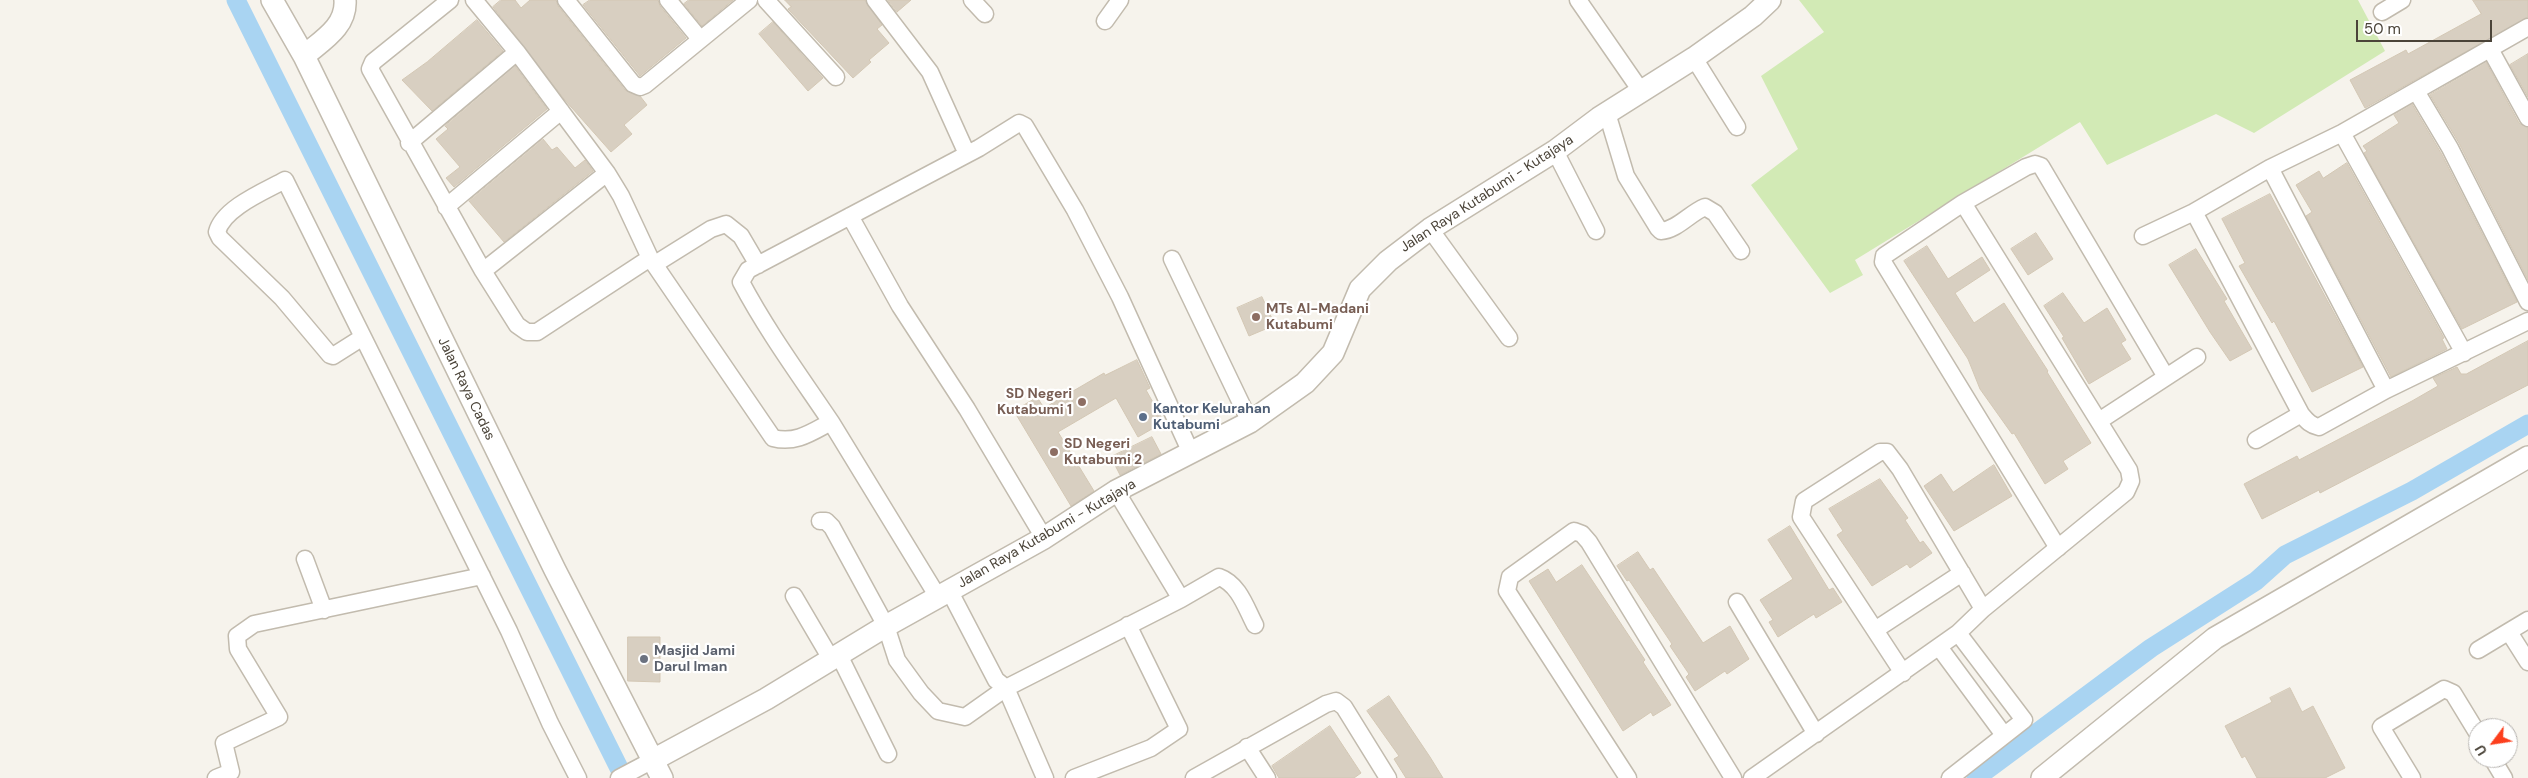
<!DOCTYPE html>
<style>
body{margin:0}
#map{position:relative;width:2528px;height:778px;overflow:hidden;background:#f6f3ec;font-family:"DM Sans",sans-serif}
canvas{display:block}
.north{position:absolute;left:2468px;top:718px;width:50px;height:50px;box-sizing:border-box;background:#fff;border:1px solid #b7b4b0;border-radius:50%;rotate:239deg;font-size:14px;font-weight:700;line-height:20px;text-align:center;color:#4b4439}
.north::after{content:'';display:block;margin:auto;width:18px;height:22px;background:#fc3f1d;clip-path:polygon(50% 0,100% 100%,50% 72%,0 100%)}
.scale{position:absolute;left:2356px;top:20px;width:136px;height:22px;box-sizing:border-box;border:2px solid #4b4439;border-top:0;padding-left:6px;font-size:15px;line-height:18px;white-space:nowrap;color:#4b4439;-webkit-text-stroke:4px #fff;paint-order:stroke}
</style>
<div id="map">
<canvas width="2528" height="778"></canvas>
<div class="north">U</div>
<div class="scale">50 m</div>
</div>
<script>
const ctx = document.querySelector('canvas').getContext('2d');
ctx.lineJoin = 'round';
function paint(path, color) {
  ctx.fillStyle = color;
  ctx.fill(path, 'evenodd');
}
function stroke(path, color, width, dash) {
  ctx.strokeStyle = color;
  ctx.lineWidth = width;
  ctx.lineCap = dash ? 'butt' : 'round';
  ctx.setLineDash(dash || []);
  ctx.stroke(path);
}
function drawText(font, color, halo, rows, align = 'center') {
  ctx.font = font + ' "DM Sans",sans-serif';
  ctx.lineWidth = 4.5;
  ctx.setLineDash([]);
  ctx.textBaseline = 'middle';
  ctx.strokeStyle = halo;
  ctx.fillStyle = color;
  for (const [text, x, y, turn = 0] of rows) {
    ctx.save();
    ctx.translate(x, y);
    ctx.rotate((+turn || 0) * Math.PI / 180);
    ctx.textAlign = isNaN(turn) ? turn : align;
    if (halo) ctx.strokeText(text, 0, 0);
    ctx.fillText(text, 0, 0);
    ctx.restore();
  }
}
paint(new Path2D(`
 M1799,0H2358L2385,51L2254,133L2216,114L2107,165L2080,122L1855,260L1863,275L1830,293L1751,185L1798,149L1761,76L1824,32Z`), '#d2eab5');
stroke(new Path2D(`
 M236,0L624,778
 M1976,778L2151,648L2256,581L2285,555L2412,491L2528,424`), '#a9d4f2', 19);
const building = new Path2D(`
 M501,0H515L521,8L530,0H556L558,6L625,90L640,96L647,105L624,125L632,134L611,152L564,99L493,7Z
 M590,0H658L660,6L686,38L640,76L583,5Z
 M689,0H733L702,26L684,4Z
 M785,0H865L882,25L877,29L889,43L869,60L871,62L853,78L788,9L791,7Z
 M888,0H911L897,12Z
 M2473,0H2528V17L2365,108L2350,80L2406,50L2408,54L2481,14Z
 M477,20L503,51L432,111L402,80L427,62Z
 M773,22L823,78L808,91L759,34Z
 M2528,54V97L2510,65Z
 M2486,62L2519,123L2528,128V280L2459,143L2430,95Z
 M515,66L547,109L454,187L446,178L460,167L436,139L448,129L445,126Z
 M2412,104L2441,153L2517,302L2462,329L2364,153L2367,151L2363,146L2399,123L2394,115Z
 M543,139L552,150L557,147L575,168L585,160L593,171L504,242L469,201Z
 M2347,163L2444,338L2442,339L2447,349L2391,377L2306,216L2312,212L2296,185L2319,171L2323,178Z
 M2270,194L2363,367L2312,392L2274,321L2272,323L2239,266L2245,263L2222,219Z
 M2036,233L2053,259L2028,275L2011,249Z
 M1927,246L1948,279L1982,257L1990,270L1955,293L1974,323L2004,303L2048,371L2047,372L2091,443L2063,461L2068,469L2045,484L2014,433L2012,434L1980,389L1968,359L1904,261Z
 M2196,249L2227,299L2224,301L2252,349L2230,361L2210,332L2169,265Z
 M2063,293L2084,323L2107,308L2126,340L2121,343L2131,359L2089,384L2062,338L2064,337L2044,306Z
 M1262,297L1275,325L1249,336L1237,308Z
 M2528,341V385L2320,493L2319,490L2262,519L2244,484L2297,456L2299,460L2412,401L2438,386L2433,378L2457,367L2461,374H2466Z
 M1137,360L1150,388L1146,390L1164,422L1138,437L1116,398L1058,432L1094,491L1071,506L1014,411L1037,397L1044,408L1104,373L1105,375Z
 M1152,437L1161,454L1120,475L1111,457Z
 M1994,465L2012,496L1954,531L1924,486L1941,474L1953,492Z
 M1880,479L1908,518L1905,520L1920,543L1923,541L1932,553L1910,568L1907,564L1872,586L1837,535L1843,531L1829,509Z
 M1790,526L1829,590L1833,588L1842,602L1816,618L1814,614L1778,637L1769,622L1773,620L1760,600L1793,579L1768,540Z
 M1638,552L1650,570L1653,568L1703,643L1730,626L1749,659L1727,674L1725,671L1695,691L1686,677L1689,674L1670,646L1672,644L1629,580L1627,581L1617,566Z
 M1582,565L1645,660L1643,662L1671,705L1653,716L1651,712L1623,731L1529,581L1548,569L1556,582Z
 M628,637H660V682L628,681Z
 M2290,688L2302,712L2313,706L2345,768L2325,778H2257L2245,756L2242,758L2225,726L2272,702L2270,698Z
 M1389,696L1430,757L1443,778H1406L1394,759L1399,756L1367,711Z
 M1330,726L1361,773L1354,778H1279L1272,766Z`);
paint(building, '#d8cfc1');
stroke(building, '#d3c7b4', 1);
const minor = new Path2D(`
 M450,0L373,62L370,69L483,271L517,325L527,332H537L650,258
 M474,0L517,52L607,173L621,196L650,258L773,438C796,444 812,432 831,422L938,597
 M566,0L633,84L640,87L645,85L749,0
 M668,0L700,39
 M766,0L836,77
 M875,0L930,72L967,154
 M972,0L985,14
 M1578,0L1641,91
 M2382,12L2402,0
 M1105,21L1120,0
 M2490,49L2528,118
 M1694,58L1737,127
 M2416,91L2450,148L2528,302
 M1607,113L1626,176L1658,228L1661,231C1677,230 1690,213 1705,207L1715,213L1741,251
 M2342,133L2464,353
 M409,143L517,52
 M1555,151L1596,231
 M2270,168L2386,390
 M446,207L561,111
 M2194,212L2301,414C2307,421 2310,425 2319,427L2386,390L2528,321
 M850,216L900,306L967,409L1044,538
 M1430,229L1509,338
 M2143,236L2194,212L2270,168L2342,133L2528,27
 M1172,259L1250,422
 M655,264L711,229L726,224L741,236L758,265
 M483,271L607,173
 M363,337L333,356L330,355L282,298L220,238L217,232C223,208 265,191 285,180L509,631L550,723L578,778
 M2099,421L2197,357
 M831,422C800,376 767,331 741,282L748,270L979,148L1019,123L1025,126L1075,210L1120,297L1191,453
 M2256,440L2301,414
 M820,521H826L832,527L886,626L897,660L921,693L938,711L965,717L1006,688L1045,778
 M2058,548L1883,262L1884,256L1963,203L2026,167L2035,164L2041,166L2166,377
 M305,559L324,610
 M949,590L996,680L1006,688L1181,599L1116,491
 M794,596L831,659
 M1181,599L1219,577C1239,584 1246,608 1255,625
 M1737,602L1816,734
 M1875,630L1962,573
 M2509,632L2528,662
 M1939,647L2004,735
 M2478,650L2528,620
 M839,655L888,754
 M1903,673L1801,517L1804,501L1880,452H1887L1900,469L1983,609
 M1247,747L1267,778
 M2492,758L2504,778
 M216,778L231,772L224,743L279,717L238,649L237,636L254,624L482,576
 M619,778L653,760
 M1074,778L1151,748L1179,729L1128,625
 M1194,778L1326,704L1336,701L1344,707L1388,778
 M1628,778L1507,591L1510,577L1574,531L1582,534L1589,542L1733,778
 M1752,778L1958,633L1983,609L2126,492L2131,481L2129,470L1963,203
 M1950,778L2024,720L1958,633
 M2412,778L2381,727L2444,689L2453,693L2478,734`);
const tertiary = new Path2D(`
 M272,0L304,56L555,570L662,778
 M304,56C321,41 347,27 345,0
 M653,760L766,699L886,626L1044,538L1116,491L1250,422L1305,383L1333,353L1360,289L1388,261L1430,229L1555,151L1599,118L1694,58L1753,16L1770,0
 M2042,778L2215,638L2528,457`);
stroke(minor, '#c2bbae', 19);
stroke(tertiary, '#c2bbae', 24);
stroke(minor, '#fff', 16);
stroke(tertiary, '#fff', 21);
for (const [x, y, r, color] of [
 [1256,317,5,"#8d6e63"],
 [1082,402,5,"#8d6e63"],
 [1143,417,5,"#5c6f8a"],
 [1054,452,5,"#8d6e63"],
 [644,659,5,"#6b7280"]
]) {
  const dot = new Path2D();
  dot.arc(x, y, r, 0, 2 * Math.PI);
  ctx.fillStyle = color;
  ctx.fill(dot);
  stroke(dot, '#fff', 2);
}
drawText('14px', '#4b4439', '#fff', [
 ["Jalan Raya Kutabumi - Kutajaya",1487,194,-33],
 ["Jalan Raya Cadas",466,389,64],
 ["Jalan Raya Kutabumi - Kutajaya",1047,534,-30]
]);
drawText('bold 14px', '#785e54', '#fff', [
 ["MTs Al-Madani",1266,309],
 ["Kutabumi",1266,325],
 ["SD Negeri",1072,394,"right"],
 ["Kutabumi 1",1072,410,"right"],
 ["SD Negeri",1064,444],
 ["Kutabumi 2",1064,460]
], 'left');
drawText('bold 14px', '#4e5e75', '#fff', [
 ["Kantor Kelurahan",1153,409],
 ["Kutabumi",1153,425]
], 'left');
drawText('bold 14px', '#5b616d', '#fff', [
 ["Masjid Jami",654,651],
 ["Darul Iman",654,667]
], 'left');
</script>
